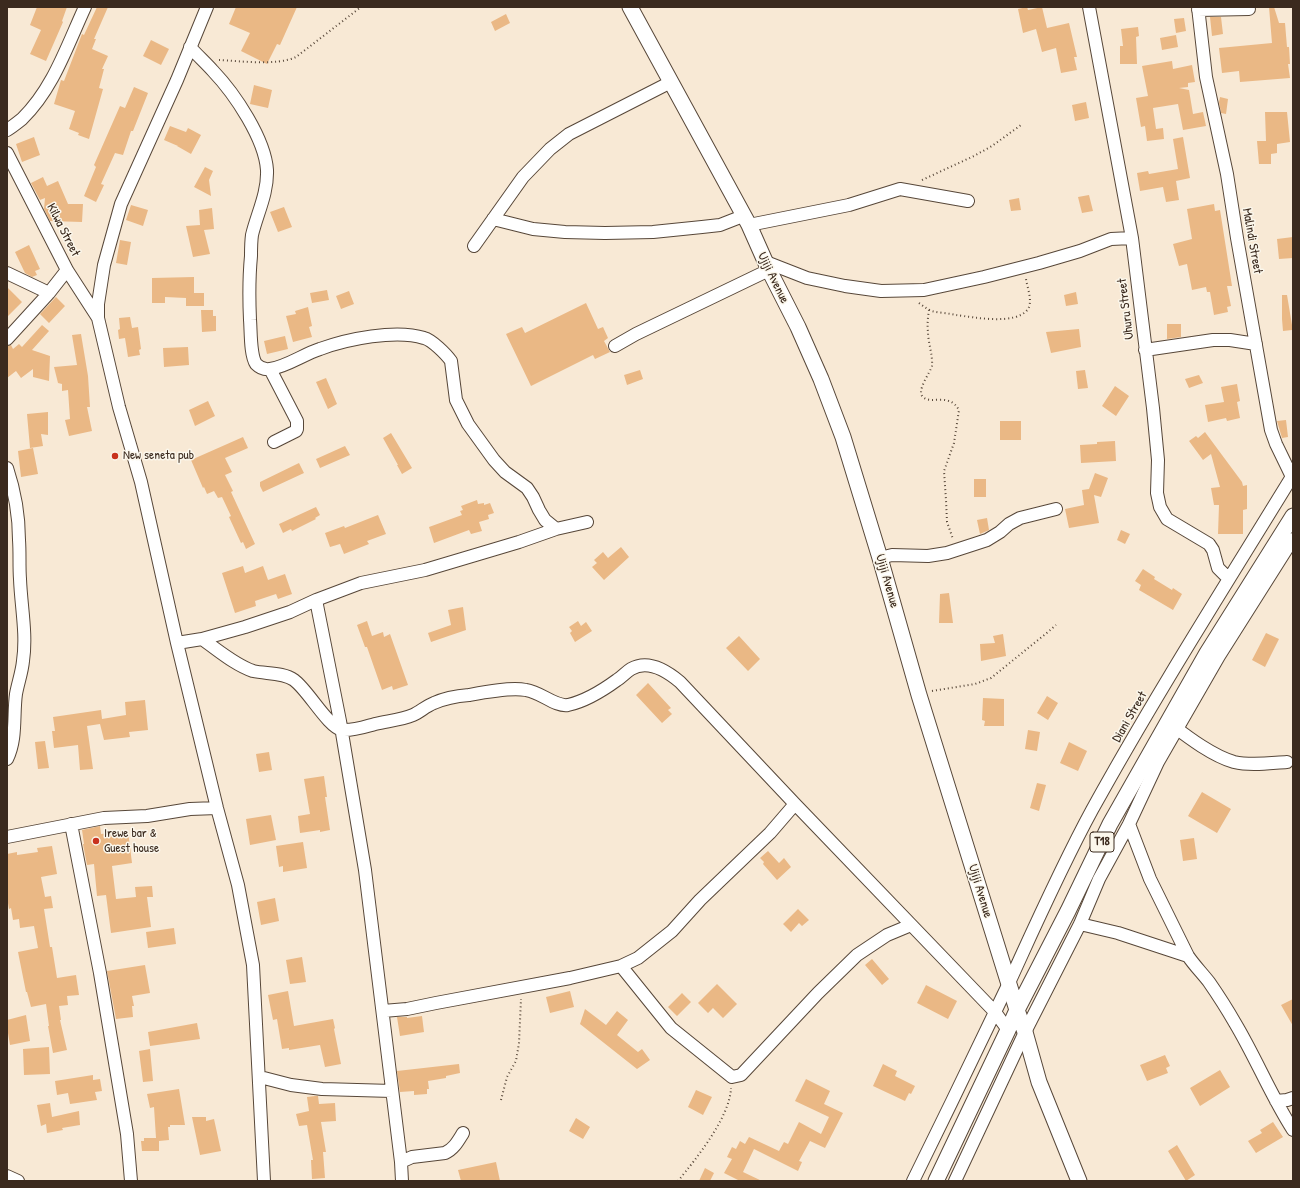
<!DOCTYPE html>
<style>
body{margin:0}
#map{position:relative;width:1300px;height:1188px;overflow:hidden;background:#f8e9d5;font-family:"Patrick Hand",sans-serif}
canvas{display:block}
.frame{position:absolute;inset:0;border:8px solid #3b2a1e;pointer-events:none}
</style>
<div id="map">
<canvas width="1300" height="1188"></canvas>
<div class="frame"></div>
</div>
<script>
const ctx = document.querySelector('canvas').getContext('2d');
ctx.lineJoin = 'round';
function paint(path, color) {
  ctx.fillStyle = color;
  ctx.fill(path, 'evenodd');
}
function stroke(path, color, width, dash) {
  ctx.strokeStyle = color;
  ctx.lineWidth = width;
  ctx.lineCap = dash ? 'butt' : 'round';
  ctx.setLineDash(dash || []);
  ctx.stroke(path);
}
function drawText(font, color, halo, rows, align = 'center') {
  ctx.font = font + ' "Patrick Hand",sans-serif';
  ctx.lineWidth = 3;
  ctx.setLineDash([]);
  ctx.textBaseline = 'middle';
  ctx.strokeStyle = halo;
  ctx.fillStyle = color;
  for (const [text, x, y, turn = 0] of rows) {
    ctx.save();
    ctx.translate(x, y);
    ctx.rotate((+turn || 0) * Math.PI / 180);
    ctx.textAlign = isNaN(turn) ? turn : align;
    if (halo) ctx.strokeText(text, 0, 0);
    ctx.fillText(text, 0, 0);
    ctx.restore();
  }
}
paint(new Path2D(`
 M37,7H67L62,21L63,22L46,61L30,54L41,30L30,25Z
 M97,7H108L94,39H96L92,49L108,56L102,69H104L99,88L103,89L89,139L78,135L79,133L69,129L75,111L54,104L61,80L64,81L82,34L84,35Z
 M236,7H297L280,45L277,44L267,64L241,51L250,33L229,24Z
 M1027,7L1028,10L1042,7L1047,28L1069,23L1077,57H1074L1077,70L1061,73L1056,48L1042,52L1036,29L1023,33L1018,9Z
 M1269,7H1274L1279,23H1285L1287,47H1289L1290,64H1288L1290,78L1240,82L1239,71L1222,73L1219,48L1272,43Z
 M506,14L510,23L495,31L491,22Z
 M1210,17H1221L1223,34L1212,36Z
 M1184,18L1186,31L1176,33L1174,19Z
 M1138,27L1139,36L1136,37L1137,64H1120V46H1123L1121,29Z
 M1176,35L1178,47L1162,50L1160,38Z
 M151,40L169,49L161,65L143,56Z
 M1172,61L1173,69L1192,65L1195,82L1188,83V87L1179,88L1189,90L1193,114L1203,112L1206,126L1183,130L1178,104L1153,108L1156,129L1163,128L1164,139L1147,141L1145,126L1141,127L1136,98L1148,96L1142,66Z
 M254,85L272,90L268,108L250,104Z
 M134,87L148,93L133,131H131L123,155L115,153L101,184L104,185L96,202L84,196L96,167L94,165L120,106L125,108Z
 M1220,97L1228,99L1226,114L1221,113L1219,102Z
 M1086,102L1089,118L1075,121L1072,105Z
 M1265,112H1287L1290,142L1277,144V153L1271,154V164H1259L1257,141H1266Z
 M170,126L186,132L188,128L201,135L191,154L177,146H178L164,140Z
 M34,137L40,155L22,162L16,144Z
 M1183,137L1190,178L1176,181L1179,200L1166,202L1163,187L1140,191L1137,173L1148,171L1149,174L1178,169L1173,139Z
 M205,167L213,171L209,180L211,196L194,187Z
 M43,177L47,186L58,181L68,204H83L82,222L50,221L44,209L45,198L40,200L31,183Z
 M1089,195L1093,211L1082,213L1078,197Z
 M1019,198L1021,210L1011,211L1009,200Z
 M1214,204L1215,211L1220,210L1232,286H1227L1231,306L1227,307L1228,312L1214,315L1210,292H1207L1206,287L1192,290L1187,264L1179,266L1173,244L1192,239L1187,209Z
 M131,205L148,210L143,226L126,220Z
 M284,207L292,227L278,232L270,212Z
 M212,208L214,229L204,230L210,254L193,257L186,226L200,225L199,210Z
 M1293,237V258L1279,259L1277,239Z
 M120,240L131,242L127,265L116,263Z
 M29,245L40,269L35,271L37,275L32,277L25,273L15,252Z
 M194,277V293H204V306H186V298L165,297V303H152V278Z
 M7,287L22,302L7,317Z
 M327,290L329,300L312,303L310,293Z
 M349,291L354,304L341,309L336,296Z
 M1076,292L1078,304L1066,306L1064,295Z
 M1282,295H1287L1292,325V330L1283,331L1282,319Z
 M56,297L65,306L49,323L40,314Z
 M586,303L598,329L603,327L608,338L604,341L610,352L595,359L593,355L531,386L506,334L522,327L525,333Z
 M308,307L312,326L309,327L312,337L293,342L286,316L296,314L295,311Z
 M201,310H213V316H216V331L202,332Z
 M130,317L132,328L138,327L141,349L139,350L140,355L128,357L125,338L119,339L118,330L120,329L119,318Z
 M1167,324H1181V337L1167,339Z
 M42,325L49,331L32,350L50,356L49,381L33,377V369L21,378L16,371L7,378V346L11,345L13,349L19,344L22,347Z
 M1079,329L1081,347L1051,353L1046,332Z
 M81,334L88,376L90,407H87L92,431L69,436L65,420L70,419L68,390L62,391V384L58,383L54,367L77,365L72,335Z
 M285,336L288,349L267,354L264,341Z
 M188,347L189,365L164,367L163,348Z
 M640,370L643,379L627,385L624,375Z
 M1085,370L1088,388L1078,389L1076,371Z
 M1199,375L1203,383L1189,388L1185,379Z
 M326,378L337,404L328,409L316,382Z
 M1237,384L1240,401L1237,402L1240,418L1227,421L1226,418L1208,422L1205,405L1224,402L1221,387Z
 M1115,386L1129,396L1116,416L1102,406Z
 M208,401L215,416L195,426L189,410Z
 M48,412V435L41,434L43,446L30,448L27,414Z
 M1286,420L1288,437L1282,438L1277,421Z
 M1000,421H1021V440H1000Z
 M1205,432L1242,482L1243,486L1247,485V509L1243,510V534H1218L1219,505H1214L1211,488L1220,487L1211,454L1203,460L1189,441L1196,436L1198,438Z
 M391,433L412,468L402,474L397,465H398L383,438Z
 M243,437L248,448L225,458L232,472L225,475L233,491L231,492L255,544L246,549L243,542L241,543L229,517L231,516L222,497L218,498L214,491L207,494L204,487L203,488L191,460Z
 M1115,441L1116,461L1081,463L1080,445L1097,444V442Z
 M345,446L350,455L320,468L316,459Z
 M33,448L38,474L21,477L18,451Z
 M299,463L304,473L263,492L260,486V482Z
 M1095,473L1108,478L1101,497L1094,495L1099,523L1069,528L1065,509L1084,505L1082,490L1089,489Z
 M974,479H986V497H974Z
 M477,500L478,504L484,503V505L490,503L494,513L488,515L489,519L479,522L482,531L471,534L469,530L434,543L429,527L462,515L460,511L463,510L461,506Z
 M316,507L320,515L315,518L316,519L292,531L291,529L283,533L279,524Z
 M378,515L386,534L367,541L369,544L344,554L340,544L330,547L325,533L344,526L345,528Z
 M987,518L989,530L980,534L977,520Z
 M1121,530L1130,534L1125,544L1117,540Z
 M621,547L629,557L604,580L592,567L597,563L594,560L603,552L608,558Z
 M243,566L245,573L263,566L268,580L285,574L292,594L278,599L276,594L255,601L256,606L235,613L222,573Z
 M1143,569L1155,577L1154,579L1172,590L1173,588L1182,594L1173,610L1139,590L1141,585L1135,581Z
 M949,593L953,623H939L940,594Z
 M463,607L466,630L431,642L428,633L451,625L448,610Z
 M367,621L372,636L383,632L384,637L390,634L408,685L393,690L392,686L382,690L367,647H365L357,625Z
 M578,621L581,626L586,622L592,631L575,642L570,633L572,631L569,627Z
 M1266,633L1279,639L1265,667L1252,660Z
 M1003,634L1006,656L981,661L980,644L995,643L993,636Z
 M739,636L760,659L748,671L726,648Z
 M648,683L671,708L668,710L672,714L662,723L636,695Z
 M1047,696L1058,703L1048,720L1037,713Z
 M983,698L1004,699V726H984L985,721L982,720Z
 M145,700L148,730L129,732L130,737L104,740L100,724L87,726L93,769L80,770L78,745L54,748L52,731H55L53,717L101,710L102,719L126,715L125,702Z
 M1028,730L1040,732L1037,751L1025,749Z
 M45,741L49,768L38,769L35,742Z
 M1069,742L1087,751L1078,771L1060,763Z
 M269,752L272,770L259,772L256,754Z
 M324,776L327,797H325L330,830L320,832V830L300,833L298,816L310,814L304,779Z
 M1037,783L1046,785L1039,811L1030,808Z
 M1202,792L1231,809L1217,833L1188,816Z
 M271,815L276,840L250,845L246,819Z
 M100,826L101,834L128,831L132,863L112,866L116,899L136,897L135,887L152,886L153,897H147L151,927L111,933L106,895L97,896L94,864L87,865L83,844H84L82,830Z
 M1194,838L1197,859L1183,861L1180,840Z
 M303,842L307,868L283,872V866L279,867L276,846Z
 M52,846L57,874L41,877L45,897L51,896L53,908L44,909L50,947H52L57,978L76,975L79,995L67,996L68,1005L59,1006L61,1020H60L67,1050L53,1053L48,1026H49L46,1004L31,1007L27,992H26L18,952L38,948L34,926L20,928L19,919L13,920L11,908L9,909L7,897V854L17,852V855L38,852L37,848Z
 M768,851L779,863L784,858L791,867L777,880L763,864L764,862L760,858Z
 M275,898L279,921L261,925L257,902Z
 M798,909L809,920L802,926L799,923L791,932L783,924Z
 M174,928L176,944L148,948L146,932Z
 M302,957L306,982L290,984L286,960Z
 M872,959L889,979L882,985L865,965Z
 M145,965L150,993L132,996L134,1006H132L133,1017L116,1019L107,971Z
 M717,984L737,1004L723,1018L713,1008L708,1013L698,1003Z
 M926,985L957,1001L948,1019L917,1003Z
 M288,991L294,1026L333,1019L335,1028L334,1029L341,1064L325,1067L320,1045L289,1050V1048L282,1049L277,1019L273,1020L268,995Z
 M570,991L574,1007L550,1013L546,997Z
 M682,993L691,1002L677,1016L668,1007Z
 M1293,999V1026L1281,1005Z
 M585,1009L606,1025L617,1011L628,1020L617,1035L638,1052L642,1049L650,1060L637,1069L580,1024Z
 M26,1015L30,1041L10,1045L7,1027V1020Z
 M422,1016L424,1032L400,1036L397,1017H407V1018Z
 M197,1023L200,1039L150,1046L148,1032Z
 M49,1047L50,1074L24,1075L23,1049Z
 M150,1049L153,1081L143,1082L139,1051Z
 M1165,1055L1170,1066L1166,1068L1168,1073L1147,1081L1140,1065Z
 M459,1064L460,1073L446,1076V1078L428,1081L429,1089H427V1094L414,1095V1091L400,1092L397,1071Z
 M883,1064L897,1071L895,1076L915,1086L911,1094L909,1093L905,1101L873,1086Z
 M1220,1070L1230,1087L1200,1106L1190,1088Z
 M93,1075V1080L100,1079L102,1091L95,1092L97,1100L70,1104L68,1093L57,1095L55,1081Z
 M806,1079L830,1091L824,1104L843,1113L825,1148L810,1141L799,1161L802,1162L798,1171L754,1149L743,1172L762,1181H740L724,1173L732,1159L727,1157L732,1147L736,1149L740,1141L745,1144L749,1137L779,1151L784,1142L788,1144L799,1122L821,1134L829,1117L795,1101Z
 M179,1089L185,1125H170V1127H168L169,1140L159,1141V1151H142L141,1141H144V1138H156L154,1107L150,1108L147,1094Z
 M696,1090L712,1097L703,1115L688,1107Z
 M315,1096H318L319,1104L335,1103L336,1121L321,1122L326,1152H323L325,1178L312,1179L311,1160H313L307,1125L299,1126L296,1114L309,1111L307,1097Z
 M50,1103L52,1117L79,1111L80,1125L62,1128L63,1130L47,1133L46,1124L41,1126L37,1105Z
 M192,1117H206V1121L214,1119L221,1151L200,1155Z
 M576,1118L590,1127L583,1139L569,1131Z
 M1273,1122L1283,1137L1256,1153L1248,1141L1262,1133L1260,1130Z
 M1177,1145L1195,1175L1186,1181L1168,1151Z
 M496,1162L500,1181H461L458,1170Z
 M705,1168L714,1173L710,1181H699Z`), '#eab885');
const minor = new Path2D(`
 M207,7L177,80L121,204L104,265L98,304V318L119,407L141,482L177,643L217,808L238,885L253,965L264,1181
 M1089,7L1132,238L1153,408L1158,460L1157,493L1160,507L1167,519L1209,544L1213,550L1218,568L1228,578
 M1198,7L1206,77L1227,174L1237,238L1271,430L1276,444L1292,477
 M1198,10L1249,9
 M190,47C197,55 206,63 213,71C235,94 265,139 267,170C268,193 257,214 252,235C251,242 251,249 251,256C249,277 249,298 250,320C251,331 250,355 256,364C260,368 264,370 270,369C286,367 304,354 320,349C347,339 396,329 424,338C432,340 446,354 451,361L456,400L468,424L494,460L505,472L527,488L533,497L539,510L545,520L556,529
 M7,130C12,127 17,123 22,119C53,89 67,46 85,7
 M7,153L67,270L98,318
 M493,219L533,229L565,232L605,233L653,232L702,227L720,225L743,216
 M749,225L849,205L900,189L968,201
 M474,246L523,177L550,149L569,134L671,82
 M766,262L807,278L845,286L881,291L924,290L984,277L1039,263L1080,251L1111,239L1132,238
 M7,273L49,293
 M7,339L49,293L67,270
 M615,346L636,334L769,270
 M1145,350L1213,340H1230L1256,344
 M270,369L297,421V429L296,431L274,442
 M7,468C15,492 19,515 19,540C20,553 19,566 20,579C21,606 27,634 23,661C22,672 18,683 16,694C13,715 17,739 7,759
 M880,558L892,555L928,556L947,553L987,540L1000,532L1009,524L1020,518L1056,509
 M316,600L340,721L365,870L401,1162L402,1181
 M202,639C218,650 235,665 253,671C266,674 283,672 294,680C308,690 328,727 342,730C353,731 364,727 375,724C387,721 401,720 413,715C420,712 426,706 434,703C445,698 457,696 469,695C485,692 511,687 526,690C541,692 555,707 568,705C586,701 602,691 617,680C622,677 626,672 631,669C648,659 667,671 680,682L795,804L995,1012L1008,1030
 M177,643L202,639L245,627L290,612L316,600L361,583L425,570L519,542L556,529L587,522
 M1172,725C1189,738 1213,756 1234,762C1251,766 1270,763 1287,762
 M71,824L100,973L127,1134L131,1181
 M1129,824L1150,879L1188,956C1194,965 1202,973 1209,982C1218,995 1227,1009 1235,1023C1256,1058 1271,1096 1293,1130
 M7,837L104,818L147,816L190,809L217,808
 M1080,924L1118,933L1188,956
 M621,966L671,1028L732,1077L741,1075L818,993L857,955L887,935L911,925
 M383,1011L407,1009L436,1003L570,978L621,966L638,958L672,931L700,900L770,833L795,804
 M260,1077L291,1085L322,1089L392,1091
 M1276,1101L1287,1100L1293,1098
 M401,1162L412,1157L445,1153C454,1149 458,1141 463,1133
 M7,1176L18,1181
 M913,1181C945,1116 977,1050 1008,985C1035,926 1061,867 1092,810C1155,696 1225,586 1293,475
 M955,1181L1025,1032L1080,924L1099,879L1129,824L1158,762L1219,656L1293,539`);
const major = new Path2D(`
 M630,7L749,225L769,270L798,327L821,379L843,437L880,558L919,695L1017,1010L1025,1032L1039,1082L1079,1181
 M936,1181L1008,1030L1017,1010L1068,911L1110,824L1207,653L1293,516`);
stroke(minor, '#574739', 14);
stroke(major, '#574739', 17);
stroke(new Path2D(`
 M219,60C240,61 277,66 296,57L361,7
 M922,180L974,156L992,146L1021,125
 M919,303C923,306 927,309 932,311C939,313 948,313 956,315C973,317 1016,326 1028,309C1033,301 1027,287 1026,279
 M929,310C928,317 927,324 928,332C928,342 933,356 932,366C930,373 916,391 923,397C931,405 949,392 959,410L954,443L944,471L946,500L947,522L953,539
 M932,691L975,684L991,678L1048,632L1056,625
 M501,1100L507,1077L516,1061L519,1043L521,999
 M678,1181C696,1159 730,1117 731,1088`), '#574739', 2, [1, 3]);
stroke(minor, '#fff', 12);
stroke(major, '#fff', 15);
for (const [x, y, r, color] of [
 [115,456,4,"#c8321e"],
 [96,841,4,"#c8321e"]
]) {
  const dot = new Path2D();
  dot.arc(x, y, r, 0, 2 * Math.PI);
  ctx.fillStyle = color;
  ctx.fill(dot);
  stroke(dot, '#fbf7ec', 1.5);
}
for (const [x, y, w] of [
 [1102,842,24]
]) {
  const box = new Path2D();
  box.roundRect(x - w / 2, y - 10, w, 20, 3);
  ctx.fillStyle = '#fbf7ec';
  ctx.fill(box);
  stroke(box, '#3b2a1e', 1);
}
drawText('bold 12px', '#3b2a1e', null, [
 ["T18",1102,842]
]);
drawText('13px', '#3b2a1e', '#fbf7ec', [
 ["Kilwa Street",63,230,63],
 ["Malindi Street",1252,241,80],
 ["Ujiji Avenue",773,278,64],
 ["Uhuru Street",1126,309,-97],
 ["Ujiji Avenue",887,581,74],
 ["Diani Street",1130,717,-60],
 ["Ujiji Avenue",980,891,73]
]);
drawText('13px', '#3b2a1e', '#fbf7ec', [
 ["New seneta pub",123,456],
 ["Irewe bar &",104,834],
 ["Guest house",104,849]
], 'left');
</script>
